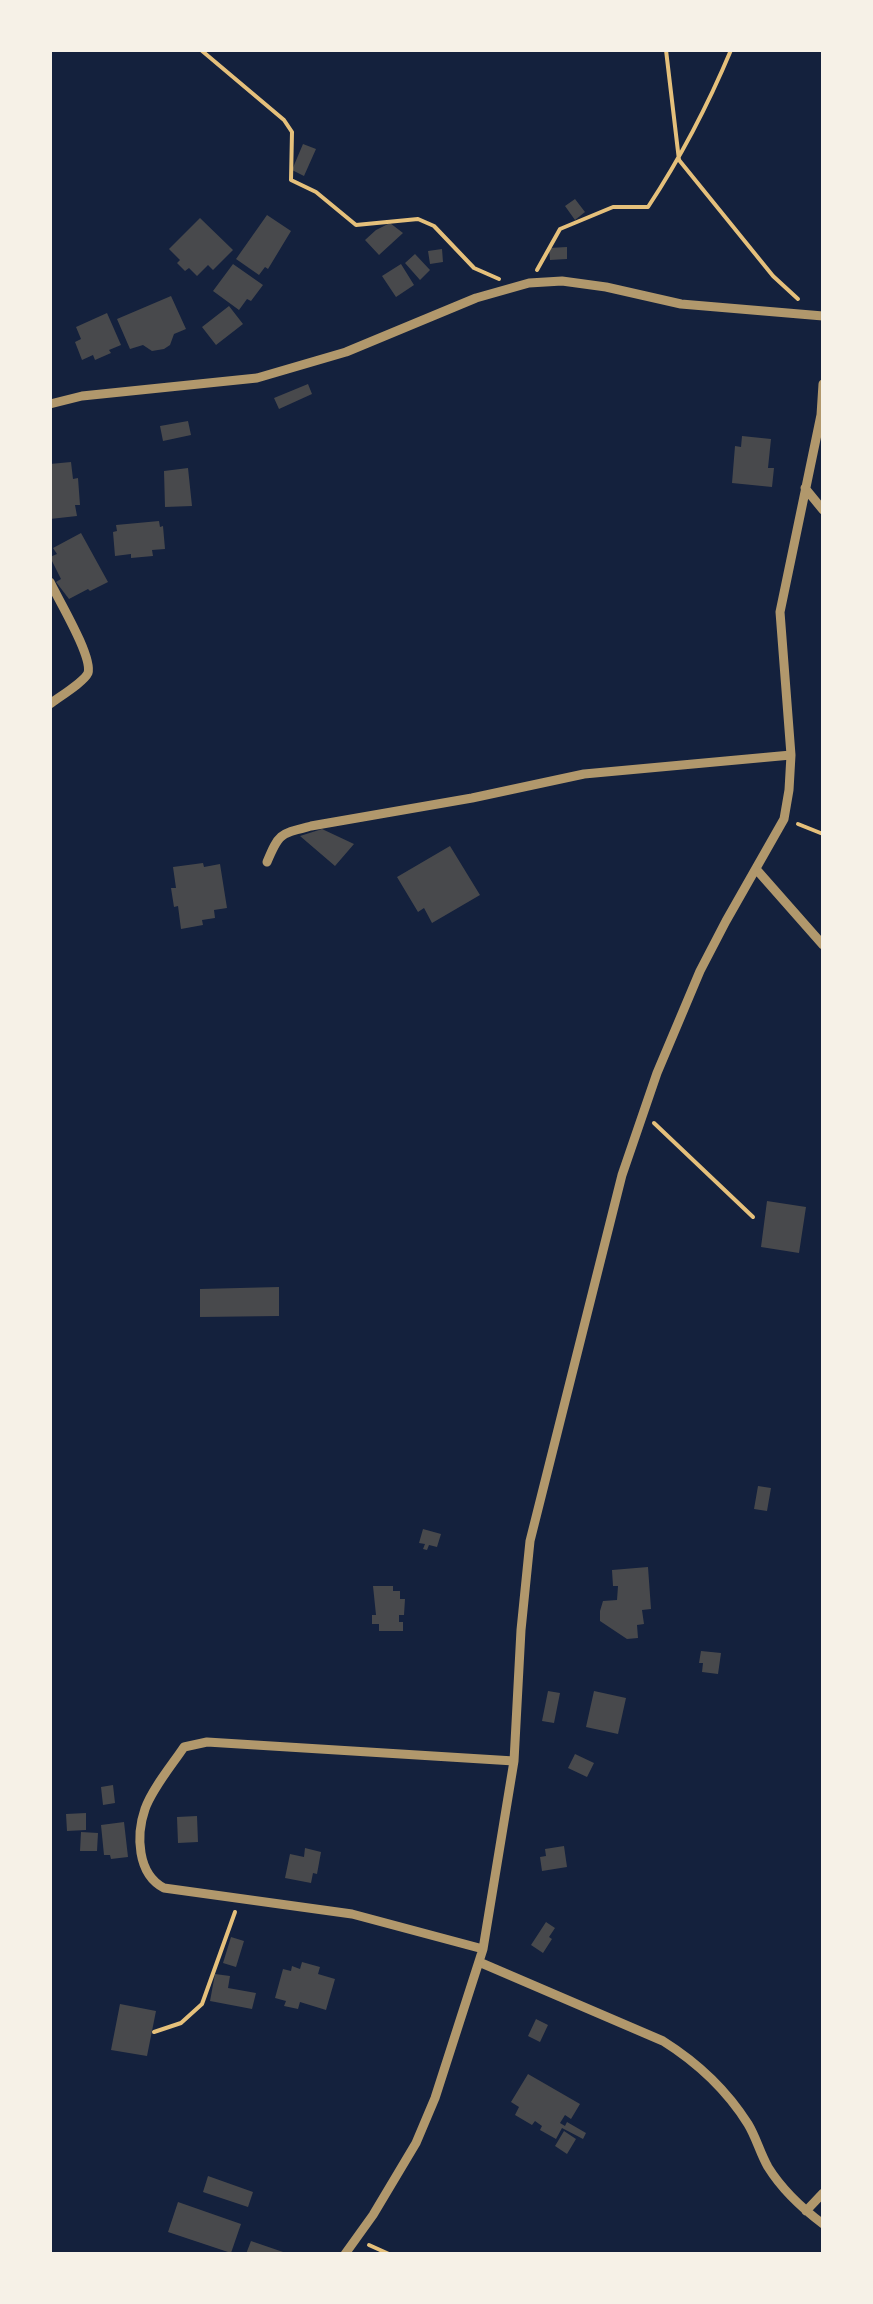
<!DOCTYPE html>
<style>
body{margin:0}
#map{position:relative;width:873px;height:2304px;overflow:hidden;background:#14213d;font-family:Rubik,sans-serif}
canvas{display:block}
.frame{position:absolute;inset:0;border:52px solid #f6f1e7;pointer-events:none}
</style>
<div id="map">
<canvas width="873" height="2304"></canvas>
<div class="frame"></div>
</div>
<script>
const ctx = document.querySelector('canvas').getContext('2d');
ctx.lineJoin = 'round';
function paint(path, color) {
  ctx.fillStyle = color;
  ctx.fill(path, 'evenodd');
}
function stroke(path, color, width, dash) {
  ctx.strokeStyle = color;
  ctx.lineWidth = width;
  ctx.lineCap = dash ? 'butt' : 'round';
  ctx.setLineDash(dash || []);
  ctx.stroke(path);
}
paint(new Path2D(`
 M303,144L316,149L304,176L292,170Z
 M575,199L585,212L575,220L565,206Z
 M267,215L291,231L268,269L265,267L259,275L236,259Z
 M200,218L233,250L213,270L208,265L197,276L189,268L185,271L177,263L180,260L169,249Z
 M390,223L403,233L379,255L365,240L376,230Z
 M567,247V259L550,260L549,248Z
 M442,249L443,262L430,264L428,251Z
 M415,254L430,270L420,280L405,263Z
 M233,264L263,285L251,301L247,299L239,310L213,291Z
 M401,264L414,285L396,297L382,276Z
 M171,296L186,329L174,334L170,345L164,349L152,351L143,345L130,349L117,319Z
 M229,306L243,324L216,345L202,327Z
 M107,313L121,345L109,350L111,353L95,360L93,355L82,360L75,342L81,339L76,327Z
 M308,384L312,394L279,409L274,398Z
 M188,421L191,435L163,441L160,426Z
 M742,436L771,439L768,468H774L772,487L732,483L735,446L741,447Z
 M71,462L73,479L78,478L80,505H75L77,516L50,519V464Z
 M188,468L192,506L165,507L164,471Z
 M159,521L160,527L163,526L165,549L152,550L153,556L131,558V554L115,556L113,532L117,531L116,525Z
 M81,533L108,582L90,591L88,589L69,599L56,582L61,579L50,557L57,554L53,548Z
 M322,829L354,844L335,866L300,836Z
 M450,846L480,895L432,923L424,908L418,912L397,877Z
 M203,863L204,867L220,864L227,908L214,910L215,918L202,920L203,925L181,929L178,906L174,907L171,888H176L173,867Z
 M767,1201L806,1207L799,1253L761,1247Z
 M279,1287V1316L200,1317V1289Z
 M758,1486L771,1488L767,1511L754,1509Z
 M423,1529L441,1534L437,1547L429,1545L427,1550L423,1549L425,1544L419,1543Z
 M648,1567L651,1609L642,1610L644,1624L637,1625L638,1638L627,1639L600,1621V1611L603,1601L617,1600L618,1586H613L612,1570Z
 M373,1586H393V1591H400V1599H405L404,1615H399V1622H403V1631H379V1624H372V1615H376Z
 M701,1651L721,1653L718,1674L702,1672L703,1663H699Z
 M548,1691L560,1693L554,1723L542,1721Z
 M594,1691L626,1698L618,1734L586,1727Z
 M575,1754L594,1763L587,1777L568,1768Z
 M113,1785L115,1803L103,1805L101,1787Z
 M86,1813V1830L67,1831L66,1814Z
 M197,1816L198,1842L178,1843L177,1817Z
 M124,1822L128,1857L111,1859L110,1855H104L101,1825Z
 M81,1832L98,1833L97,1851H80Z
 M564,1846L567,1867L542,1871L540,1857L546,1856L545,1849Z
 M305,1848L321,1852L317,1874L313,1873L311,1883L285,1878L290,1854L304,1857Z
 M546,1922L555,1928L549,1937L552,1939L543,1953L531,1945Z
 M231,1937L244,1941L236,1967L223,1963Z
 M302,1962L320,1967L318,1974L335,1979L326,2010L300,2002L298,2009L284,2006L286,2001L275,1998L283,1969L291,1971L292,1966L300,1969Z
 M215,1974L230,1976L228,1988L256,1993L252,2009L210,2001Z
 M120,2004L156,2011L147,2056L111,2050Z
 M536,2019L548,2025L540,2042L528,2036Z
 M528,2074L580,2104L571,2119L565,2115L560,2123L565,2126L567,2122L586,2133L583,2139L562,2128L556,2139L540,2130L542,2126L535,2121L532,2125L515,2115L519,2107L511,2102Z
 M564,2131L576,2139L567,2154L555,2146Z
 M208,2176L253,2192L248,2207L203,2192Z
 M178,2202L241,2224L231,2253L168,2232Z
 M251,2241L286,2253V2254H246Z`), '#48494c');
stroke(new Path2D(`
 M201,50L284,120L292,132L291,180L316,192L356,225L418,219L434,226L474,268L499,279
 M666,50L679,160L773,276L798,299
 M537,270L560,229L613,207H648C681,157 708,105 731,50
 M798,824L823,834
 M654,1123L753,1217
 M154,2032L181,2023L202,2004L235,1912
 M369,2245L389,2254`), '#e5c07b', 4);
stroke(new Path2D(`
 M50,404L82,396L257,378L346,352L476,298L529,283L562,281L606,287L681,304L823,316
 M805,488L823,510
 M50,582C58,599 93,657 88,673C84,682 59,697 50,704
 M267,862C279,833 280,834 311,826L472,798L584,774L791,755
 M756,869L823,945
 M483,1949L352,1914L164,1888C137,1874 136,1835 145,1809C152,1789 172,1765 184,1747L207,1742L514,1761
 M479,1962L663,2041C698,2063 726,2089 748,2124C756,2137 760,2153 768,2167C781,2188 803,2209 823,2224
 M806,2211L823,2193
 M345,2254L373,2215L416,2143L435,2098L483,1949L514,1761L521,1630L530,1541L622,1175L657,1073L700,971L726,921L784,819L789,790L791,755L780,612L821,415L823,384`), '#b1986c', 9);
</script>
